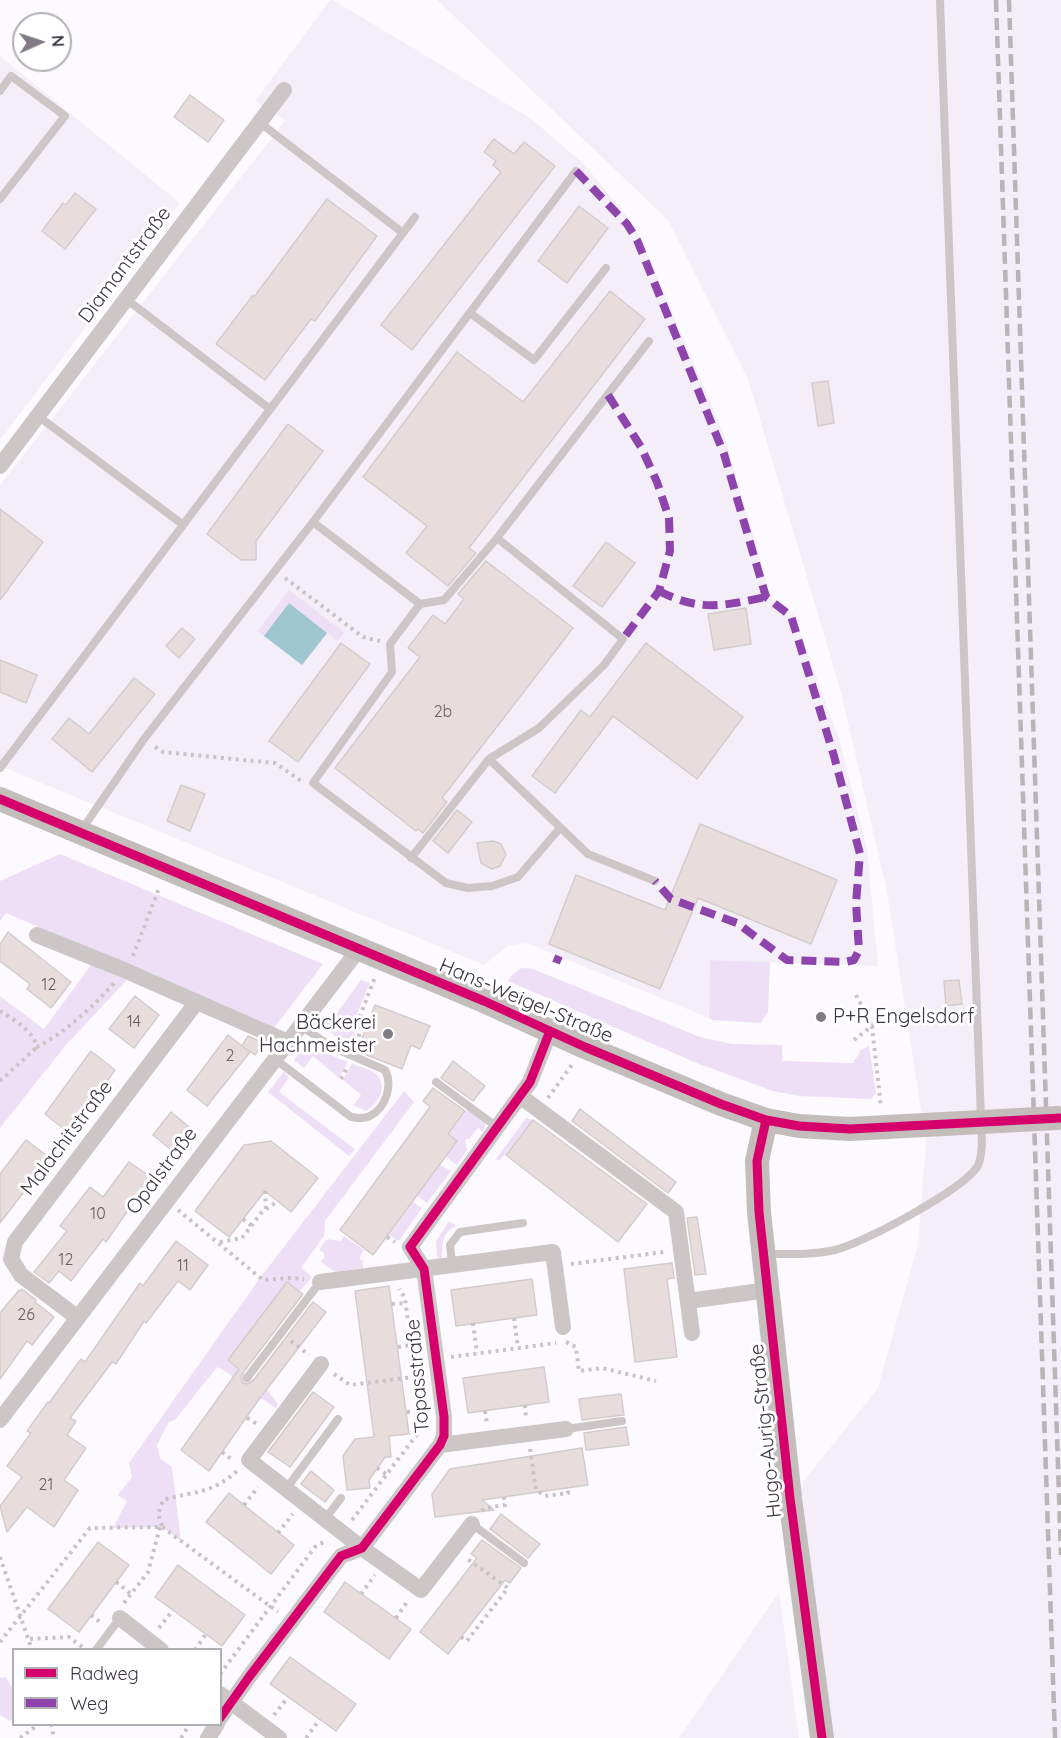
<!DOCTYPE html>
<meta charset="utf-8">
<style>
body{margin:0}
#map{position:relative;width:1061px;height:1738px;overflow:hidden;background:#fcfafe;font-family:Quicksand,sans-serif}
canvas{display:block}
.legend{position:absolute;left:12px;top:1648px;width:210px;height:78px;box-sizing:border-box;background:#fff;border:2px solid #b1afb3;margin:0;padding:8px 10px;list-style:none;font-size:18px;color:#3d3642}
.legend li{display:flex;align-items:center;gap:12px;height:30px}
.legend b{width:30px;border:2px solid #b1afb3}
.north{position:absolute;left:12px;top:12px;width:60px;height:60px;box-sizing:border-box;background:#fff;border:2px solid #b1afb3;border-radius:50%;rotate:87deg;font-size:16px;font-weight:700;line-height:24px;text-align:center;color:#3d3642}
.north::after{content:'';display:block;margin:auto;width:21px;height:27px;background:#807b84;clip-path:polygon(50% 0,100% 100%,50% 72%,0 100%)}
</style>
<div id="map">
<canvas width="1061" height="1738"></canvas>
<ul class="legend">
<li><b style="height:8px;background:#d6006c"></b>Radweg</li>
<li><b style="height:8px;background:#8e44ad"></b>Weg</li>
</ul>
<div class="north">N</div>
</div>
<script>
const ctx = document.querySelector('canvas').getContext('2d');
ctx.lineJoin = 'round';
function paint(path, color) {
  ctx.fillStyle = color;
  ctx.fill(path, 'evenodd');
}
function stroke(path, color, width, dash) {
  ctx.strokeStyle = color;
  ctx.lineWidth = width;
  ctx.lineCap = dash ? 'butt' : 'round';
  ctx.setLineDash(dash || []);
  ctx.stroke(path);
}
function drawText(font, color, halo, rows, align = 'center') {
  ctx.font = font + ' Quicksand,sans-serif';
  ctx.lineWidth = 6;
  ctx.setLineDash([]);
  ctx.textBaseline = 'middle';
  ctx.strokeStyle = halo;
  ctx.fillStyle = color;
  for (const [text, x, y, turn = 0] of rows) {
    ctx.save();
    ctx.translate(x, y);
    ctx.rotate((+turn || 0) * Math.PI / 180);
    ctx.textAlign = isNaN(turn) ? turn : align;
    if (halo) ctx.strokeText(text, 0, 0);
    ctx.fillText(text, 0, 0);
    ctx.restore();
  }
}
paint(new Path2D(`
 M330,0H333L530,118L585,165L628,218L641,238L724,435L772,600L793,613L839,739L867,848L878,966L711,960L709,1018L527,943L508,946L484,965L0,766V485L285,121L255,101Z
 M437,0H1061V1738H822L790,1498L878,1388L918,1244L926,1142L887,892L841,692L748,379L668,220Z
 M0,56L180,203L0,440Z
 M779,1592L799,1738H679Z`), '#f4eef8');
paint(new Path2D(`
 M289,590L344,632L338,641L289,604L264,636L258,631Z
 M60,854L323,964L274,1028L6,913L0,921V881Z
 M710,960L770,962L768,1012L761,1023L712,1020L709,1018Z
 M91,965L127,980L66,1045L0,1128V996L44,1029Z
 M521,968L533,969L700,1037L732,1044L782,1045V1061L853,1063L861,1050L869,1046L876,1093L871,1099L799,1096L773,1091L699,1064L508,981L513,974Z
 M361,980L370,983L352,1026L357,1039L355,1045L338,1039L321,1024V1022L331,1021Z
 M308,1040L325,1053L348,1062L339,1078L313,1056L304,1068L294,1060Z
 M352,1064C360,1067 370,1069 376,1074C389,1086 378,1104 366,1111L353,1105L361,1095L343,1080Z
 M284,1071L289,1077L279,1092L355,1149L349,1156L268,1092Z
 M404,1091L414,1102L325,1221L324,1236L301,1268L312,1277L300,1291L287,1282L228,1360L267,1390L278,1404L276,1409L227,1372L217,1367L175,1420L169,1422L157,1445L160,1458L172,1467L181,1541L162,1527L113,1528L127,1501L118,1495L132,1477L129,1463L260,1278Z
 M468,1109L486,1124L483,1132L478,1128L469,1139H465L467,1150L457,1165L446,1157L457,1141L448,1135Z
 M526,1118L533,1120L499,1161L496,1159Z
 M440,1165L451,1171L427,1203L417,1196Z
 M413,1202L422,1208L399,1241L389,1235Z
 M449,1221L456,1226C442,1232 442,1246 442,1259H440L437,1257L436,1241Z
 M344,1236L364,1250L360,1256V1259L363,1261V1268L335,1272L321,1262L324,1257V1253L319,1250C328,1237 326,1239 341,1241Z
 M6,1677L13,1690V1718L10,1721L0,1715V1678Z`), '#eedff7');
paint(new Path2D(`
 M289,603L327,633L302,665L264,636Z`), '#9ec7d0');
const building = new Path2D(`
 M190,95L224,120L208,142L174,117Z
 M494,139L514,154L524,142L555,166L412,350L381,325L501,172L493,165L496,161L484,152Z
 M75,193L96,209L65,249L42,231L63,203L66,205Z
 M327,199L377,236L315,321L311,319L265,380L216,344L253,295L254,297Z
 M579,206L608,228L567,283L538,261Z
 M610,291L645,319L469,548L476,553L448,586L406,553L427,526L363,477L457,352L523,402Z
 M828,381L834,423L818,426L812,383Z
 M288,424L323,451L256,541V560H241L207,534Z
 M0,509L43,542L0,600Z
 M606,542L635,563L602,607L573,586Z
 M486,561L573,628L442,798L447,802L423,833L418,829L416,831L335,768L420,657L408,648L433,615L445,624L464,599L458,594Z
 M746,608L751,644L714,650L708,614Z
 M182,628L195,639L179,658L166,646Z
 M341,643L370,664L298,762L269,741Z
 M646,643L743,717L697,779L613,716L555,793L532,776L581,710L590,717Z
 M0,660L37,675L26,703L0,692Z
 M134,678L155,694L92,772L52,739L69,718L89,734Z
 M181,785L205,794L190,831L167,821Z
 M457,810L472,822L448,853L433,841Z
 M700,824L837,880L811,944L698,898L660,989L549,944L576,875L665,910Z
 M493,841L501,844L506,855L500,866L492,869L481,863L477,843Z
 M8,932L71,982L51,1008L27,989L30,984L0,961V944Z
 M959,980L962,1004L946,1006L944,981Z
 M135,996L159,1015L134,1048L109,1029Z
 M375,1005L430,1026L420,1049L411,1045L402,1069L357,1051Z
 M228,1035L250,1052L207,1106L187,1090Z
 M248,1036L263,1043L255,1055L242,1046Z
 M91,1051L115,1070L70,1134L45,1114Z
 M453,1061L485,1086L473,1101L441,1078Z
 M433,1088L465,1111L448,1134L457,1141L373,1255L340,1230L430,1107L423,1101Z
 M580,1109L676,1182L668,1193L572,1121Z
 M171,1112L193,1130L175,1153L153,1135Z
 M533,1120L647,1204L618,1242L506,1155Z
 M26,1140L50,1158L0,1223V1174Z
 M271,1141L318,1178L291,1212L265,1191L229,1237L195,1211L244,1145Z
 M129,1162L151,1177L106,1242L103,1239L71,1281L59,1271L49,1283L34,1272L67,1231L60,1226L90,1187L103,1197Z
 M697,1217L706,1274L695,1275L687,1218Z
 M176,1241L208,1265L190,1290L178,1281L146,1323L144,1321L116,1364L112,1362L70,1418L76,1421L67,1435L86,1448L64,1480L78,1490L54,1527L27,1507L7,1532L0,1506L22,1477L7,1466L31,1433L27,1431L48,1402L49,1403L81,1359L85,1362L140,1283L143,1286Z
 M672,1263L674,1278L667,1279L677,1357L635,1362L624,1269Z
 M532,1279L537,1315L456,1326L451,1290Z
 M287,1282L303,1294L242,1374L241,1378L243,1383L247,1384L252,1382L313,1302L326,1312L257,1402L209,1471L181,1450L239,1369L228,1360Z
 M389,1286L409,1434L389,1436L391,1457H385L369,1480L370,1488L347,1490L343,1456L355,1439L374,1437L355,1291Z
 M22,1289L36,1300L35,1302L54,1317L32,1345L27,1341L0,1379V1313L19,1290L21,1291Z
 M544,1367L549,1402L468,1413L463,1378Z
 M313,1392L334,1407L290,1467L268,1452Z
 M621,1394L624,1415L582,1420L579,1399Z
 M626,1427L629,1445L586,1450L584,1433Z
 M582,1448L588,1485L482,1500L494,1510L435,1517L432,1494L450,1469Z
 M311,1471L334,1490L325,1502L301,1484Z
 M229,1493L294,1545L271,1574L206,1522Z
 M501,1514L540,1544L528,1558L490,1529Z
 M482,1540L521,1568L510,1583L505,1580L448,1654L420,1632L477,1558L471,1554Z
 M98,1542L129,1565L79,1632L48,1609Z
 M178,1565L245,1615L222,1646L155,1597Z
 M345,1582L411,1629L389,1659L324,1612Z
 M290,1657L356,1704L336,1731L270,1684Z`);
paint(building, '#e8dddc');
stroke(building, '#d4cccc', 1.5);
stroke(new Path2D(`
 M285,578L363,637L380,641
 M155,747L163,752L275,763L301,781
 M133,956L159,888
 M856,995L872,1026
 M0,1011C14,1020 33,1030 37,1047C66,1032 94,1006 115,982
 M854,1040L872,1026L881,1107
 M357,1044L361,1027L357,1024L375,977
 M341,1079L347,1068
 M0,1081L37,1047
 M548,1098L573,1063
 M265,1191L266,1209
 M178,1210L263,1280L290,1278L304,1279
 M243,1219L252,1226
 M387,1237L395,1242
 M220,1242L242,1238L262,1212L278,1201
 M571,1264L664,1252
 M392,1304L405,1303
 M514,1318L518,1348
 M473,1323L477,1353
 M291,1341L309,1355
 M566,1342L576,1347L579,1371L602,1368L656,1381
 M398,1347L410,1345
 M451,1357L556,1343
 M334,1374L350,1385L414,1377
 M525,1405L526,1418
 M485,1411L487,1424
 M407,1412L419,1411
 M247,1418L257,1424
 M530,1449L536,1490L545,1496L568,1493L567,1488
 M222,1452L234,1461
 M377,1468L386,1474
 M244,1505L258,1487
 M482,1511L484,1508L505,1505L504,1497
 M352,1520L418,1433L420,1421L405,1298L399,1289
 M162,1526L158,1514L163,1500C194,1491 212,1494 237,1471
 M278,1533L293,1514
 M0,1557L32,1650
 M116,1582L131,1594
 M361,1594L375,1575
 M124,1603L148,1572L160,1527
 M91,1615L102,1624
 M396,1618L407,1602
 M159,1628L173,1610
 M461,1637L467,1641L508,1588L466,1558
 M30,1639L69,1637L85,1649
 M0,1642L90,1528L162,1527L278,1612
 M195,1650L206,1634
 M220,1674L315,1547L325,1541
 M274,1715L288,1697
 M51,1724L54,1738
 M20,1738L39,1724
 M181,1738L190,1724
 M306,1738L320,1719`), '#c8c4c5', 4, [3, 4.5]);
stroke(new Path2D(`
 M0,91L11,76L65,116L0,199
 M259,122L403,233
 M126,299L270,409
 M470,313L534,360L606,268
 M38,416L182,524
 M313,522L420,604L390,644L392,672L313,783L446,883L468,888L492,886L518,877L560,828
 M497,538L649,341
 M489,759L588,854L655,881
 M0,768L415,217
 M81,831L144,739L313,522L576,171
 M411,858L489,759L539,728L604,665L623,639L497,538L444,600L420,604
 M275,1059L351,1117C358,1118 363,1119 370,1116C386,1108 393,1085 385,1070L332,1047L301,1026
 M436,1082L497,1127
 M766,1254C789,1254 813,1255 835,1250C862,1244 962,1190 977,1167C981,1162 981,1152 982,1145L940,0
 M452,1264L450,1245L460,1232L523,1223
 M247,1378L320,1282
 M566,1429L622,1421
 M286,1489L338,1419
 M325,1519L341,1498
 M472,1524L524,1563
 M96,1650L120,1618`), '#ccc7c6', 8);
stroke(new Path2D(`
 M0,466L284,90
 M37,935L124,970L288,1042
 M520,1096L676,1212L692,1333
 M320,1282L553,1252L563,1327
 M688,1301L768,1290
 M78,1318L21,1275L11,1259L15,1242L196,1003
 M321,1364L249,1460L362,1548L421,1590L472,1524
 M0,1420L359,949
 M440,1445L566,1429
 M120,1618L161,1650
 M220,1694L279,1738
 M220,1718L249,1677L341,1556L362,1548L440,1445L444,1436V1417L424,1269L410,1247L530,1082L550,1031
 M208,1738L217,1724`), '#ccc7c6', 16);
stroke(new Path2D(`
 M0,799L484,1001L585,1047L721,1104L766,1120L799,1126L850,1129L887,1127
 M766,1120L757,1161L759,1212L790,1498L822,1738`), '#c3bdbc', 24);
stroke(new Path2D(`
 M996,0L1055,1738
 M1009,0L1061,1555`), '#b9b4b6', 4.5, [12, 6]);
stroke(new Path2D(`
 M887,1127L1057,1118`), '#c3bdbc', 24);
stroke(new Path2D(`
 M576,171L627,224L637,240L724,454L766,597L791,616L834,756L860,854L856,903L859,950L854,960L845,962L787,960L737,923L671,899L655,881
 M608,395L641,447L657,482L669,518L670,551L659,591L623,639
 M659,591C700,612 722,606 766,597
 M556,963L559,956`), '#8e44ad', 8, [15, 8]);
stroke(new Path2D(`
 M0,799L484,1001L585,1047L721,1104L766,1120L799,1126L850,1129L1061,1118
 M766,1120L757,1161L759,1212L790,1498L822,1738
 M220,1718L249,1677L341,1556L362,1548L440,1445L444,1436V1417L424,1269L410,1247L530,1082L550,1031`), '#d6006c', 9);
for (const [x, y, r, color] of [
 [821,1017,6,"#807b84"],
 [388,1034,6,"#807b84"]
]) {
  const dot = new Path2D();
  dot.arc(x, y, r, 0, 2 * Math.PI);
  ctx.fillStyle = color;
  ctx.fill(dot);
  stroke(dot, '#fff', 2);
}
drawText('16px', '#686068', null, [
 ["2b",443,712],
 ["12",49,985],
 ["14",134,1022],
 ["2",230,1056],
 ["10",98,1214],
 ["12",66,1260],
 ["11",183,1266],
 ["26",26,1315],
 ["21",46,1485]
]);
drawText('20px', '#3d3642', '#fff', [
 ["Diamantstraße",125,265,-53],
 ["Hans-Weigel-Straße",526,1001,23],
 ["Malachitstraße",67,1138,-53],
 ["Opalstraße",162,1171,-53],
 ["Topasstraße",418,1376,-95],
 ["Hugo-Aurig-Straße",766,1431,-96]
]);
drawText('20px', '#3d3642', '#fff', [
 ["P+R Engelsdorf",833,1017],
 ["Bäckerei",376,1023,"right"],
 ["Hachmeister",376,1046,"right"]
], 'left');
</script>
